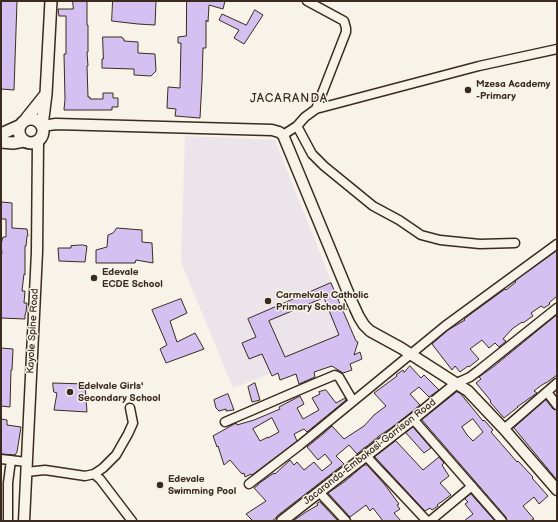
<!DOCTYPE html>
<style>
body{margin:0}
#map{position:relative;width:558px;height:522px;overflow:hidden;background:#f7f3e8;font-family:"Balsamiq Sans",sans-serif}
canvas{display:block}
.frame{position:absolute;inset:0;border:2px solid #3b2a1e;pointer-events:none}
</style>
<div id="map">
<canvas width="558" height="522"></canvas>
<div class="frame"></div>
</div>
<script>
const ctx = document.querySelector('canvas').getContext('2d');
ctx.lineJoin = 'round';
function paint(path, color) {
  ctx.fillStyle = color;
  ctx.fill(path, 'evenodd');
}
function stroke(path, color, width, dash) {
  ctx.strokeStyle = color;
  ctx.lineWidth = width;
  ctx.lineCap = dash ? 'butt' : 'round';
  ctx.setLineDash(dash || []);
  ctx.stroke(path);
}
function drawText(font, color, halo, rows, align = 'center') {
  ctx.font = font + ' "Balsamiq Sans",sans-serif';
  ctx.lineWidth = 3;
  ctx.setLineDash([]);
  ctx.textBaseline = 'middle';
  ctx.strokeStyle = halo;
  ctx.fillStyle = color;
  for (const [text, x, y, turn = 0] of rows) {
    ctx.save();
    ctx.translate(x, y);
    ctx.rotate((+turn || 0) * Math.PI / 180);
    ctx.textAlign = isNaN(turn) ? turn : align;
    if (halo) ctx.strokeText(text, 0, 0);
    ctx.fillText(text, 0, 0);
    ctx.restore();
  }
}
paint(new Path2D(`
 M185,136L275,140L355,341L233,388L181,262Z`), '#ece4eb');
const building = new Path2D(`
 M1,1H17L14,90L1,89Z
 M73,1H87V25H88V52H87L88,66H87L88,97H90V99H103V93H113V98H118V107H112V110H64L65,99L64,54H66V16H59L58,9H73Z
 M113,1H156L155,25L138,24L112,21Z
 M187,1H225L223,9L209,5L208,22L206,20V48H203L202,81L200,118L175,116L176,109L167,108L168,87L180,88L181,43H178V37L186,36Z
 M255,10L263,15L244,44L234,38L239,30L219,20L222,14L246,25Z
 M103,37H122V38L124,39V41L138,42V53L155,54L156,71L151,76L134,75V69L102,68V59H103Z
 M2,202L12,203V228L27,229L28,236H27L26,246H25V275L24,274L22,291H25L24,303H27L26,312L25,315V319L1,318V254H2L1,244L3,237H6V219H1Z
 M117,228L142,230V242L152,243L153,263L136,260L135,263H96V250L107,247L108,235L113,233Z
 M83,245L87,246L85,262L59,261L58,248H71V246Z
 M557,251V296L549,303L550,304L544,308L541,306L531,313L533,316L530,318L523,323L522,322L512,329L503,339L506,341L499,347L495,343L489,348L482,340L470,349L479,359L469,367L468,366L460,372L455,366L452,370L432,344L448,330L465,320L464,319L505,289L506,290L516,282L515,281Z
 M331,283L356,341L358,342L354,355L360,352L362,359L350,364L352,370L343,373L332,366L314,372L315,377L299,384L296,374L280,380L278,373L272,376L262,354L249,359L242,343L256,337L248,319ZM324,298L339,335L285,357L269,321Z
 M181,299L187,313L170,321L177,342L195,333L204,349L166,363L160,349L167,345L152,310Z
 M557,315V375L546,383H545L539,387L534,391L537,393L517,407H518L504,418L490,402L491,401L476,383L481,379L479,377L493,367Z
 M1,348L13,349L12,370H11L10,407L1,406Z
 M410,366L421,378L424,375L439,390L429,397L419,387L410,394L420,405L409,414L391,428L379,436L366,447H365L357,454L349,445L336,456L344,464L277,516L276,518L272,521H253L246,514L266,501L254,488L258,485V484L274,473L275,474L290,460L294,465L297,462L304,470L314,462L322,471L332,463L325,454L318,460L307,447L323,434L332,426L344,439L364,426L374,415L386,406L374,393L397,376L396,375L403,370L404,372Z
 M53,383L85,384L87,412L54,410L57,393L54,392Z
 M255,383L260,400L252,402L248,387Z
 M326,390L336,403L345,398L346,400L307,432L304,429L294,434L297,441L252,475L251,474L245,477L244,473L242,474L230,460L224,465L218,446L217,447L213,436L236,423L237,425L254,420L280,409L279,407L300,396L304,404L297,408L303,419L319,410L312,398L320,394L319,392ZM272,418L279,432L268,438V437L260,441L253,429Z
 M457,392L460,393L483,421L484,420L493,430L491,432L517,462L518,461L533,477L532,478L548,496L539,504L534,497L523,506L534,519L530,521H507L506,517L422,420ZM473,419L483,432L473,441L467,435L462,427Z
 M228,394L234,410L226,411V409L219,411L216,408L214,400Z
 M546,400L553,409L557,410V480L514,428Z
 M1,419L7,420V425L21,427L17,452L15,455L1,454Z
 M413,427L431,448L424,453L406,433Z
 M396,441L423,470L439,457L444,463L442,465L449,476L440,483L451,495L437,505L438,506L432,510L430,508L425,511L375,457Z
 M367,465L385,485L399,504L397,505L400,509L394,513L401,521H383L373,508L370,511L366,505L350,517L328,493L344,482L363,466Z
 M471,494L495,521H464L473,514L465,504L468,502L465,499Z
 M320,502L338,521H293L306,512L318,505L317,504Z`);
paint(building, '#d4c1f2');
stroke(building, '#3b2a1e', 1);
const minor = new Path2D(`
 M316,109L479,66L557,49
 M297,126L312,154L324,166L373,206L399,220L421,235L440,240L480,244L515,243
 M283,135L297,126L305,117L316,109L346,32V28L344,21L307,1
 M457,383L470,377L478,371L557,308
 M547,392L557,405
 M413,419L502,521
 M225,422L311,385L335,375L339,377L353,401
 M504,429L557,383
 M366,456L427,521
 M1,459L27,462
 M26,472L45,470L85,476L94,474L100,479L132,521
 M94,474L103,468L116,455L128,434L133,423L130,408
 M249,484L300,445L445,326L557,244
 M319,492L346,521
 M8,521V483L11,460
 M430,521L472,486`);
const tertiary = new Path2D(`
 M42,126L56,124L272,130L279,132L283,135L352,302L359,317L364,325L370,331L401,348L468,391L504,429L557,490
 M24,521L37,252L38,141
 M282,521L413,419L457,383`);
const secondary = new Path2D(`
 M19 131a12 12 0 1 1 24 0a12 12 0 1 1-24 0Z
 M26,119L46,94
 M42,126L46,94L51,1
 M1,134L19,126
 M1,142L13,143L24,141`);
stroke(minor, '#3b2a1e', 11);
stroke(tertiary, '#3b2a1e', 13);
stroke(secondary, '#3b2a1e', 14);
stroke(minor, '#f7f3e8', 8);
stroke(tertiary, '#f7f3e8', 10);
stroke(secondary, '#f7f3e8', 11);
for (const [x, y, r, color] of [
 [468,90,4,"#3b2a1e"],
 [94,278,4,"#3b2a1e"],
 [268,301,4,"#3b2a1e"],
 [70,392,4,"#3b2a1e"],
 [160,485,4,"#3b2a1e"]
]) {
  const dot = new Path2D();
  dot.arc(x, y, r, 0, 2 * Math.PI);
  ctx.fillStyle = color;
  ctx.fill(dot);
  stroke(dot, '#f7f3e8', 1.5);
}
drawText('bold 10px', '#3b2a1e', '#f7f3e8', [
 ["Mzesa Academy",476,84],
 ["-Primary",476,96],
 ["Edevale",102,272],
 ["ECDE School",102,284],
 ["Carmelvale Catholic",276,295],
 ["Primary School.",276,307],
 ["Edelvale Girls'",78,386],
 ["Secondary School",78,398],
 ["Edevale",168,479],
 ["Swimming Pool",168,491]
], 'left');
drawText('10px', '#3b2a1e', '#f7f3e8', [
 ["Kayole Spine Road",33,331,-87],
 ["Jacaranda-Embakasi-Garrison Road",370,452,-38]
]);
ctx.letterSpacing = '1px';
drawText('12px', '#3b2a1e', '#f7f3e8', [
 ["JACARANDA",289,99]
]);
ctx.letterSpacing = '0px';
</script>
